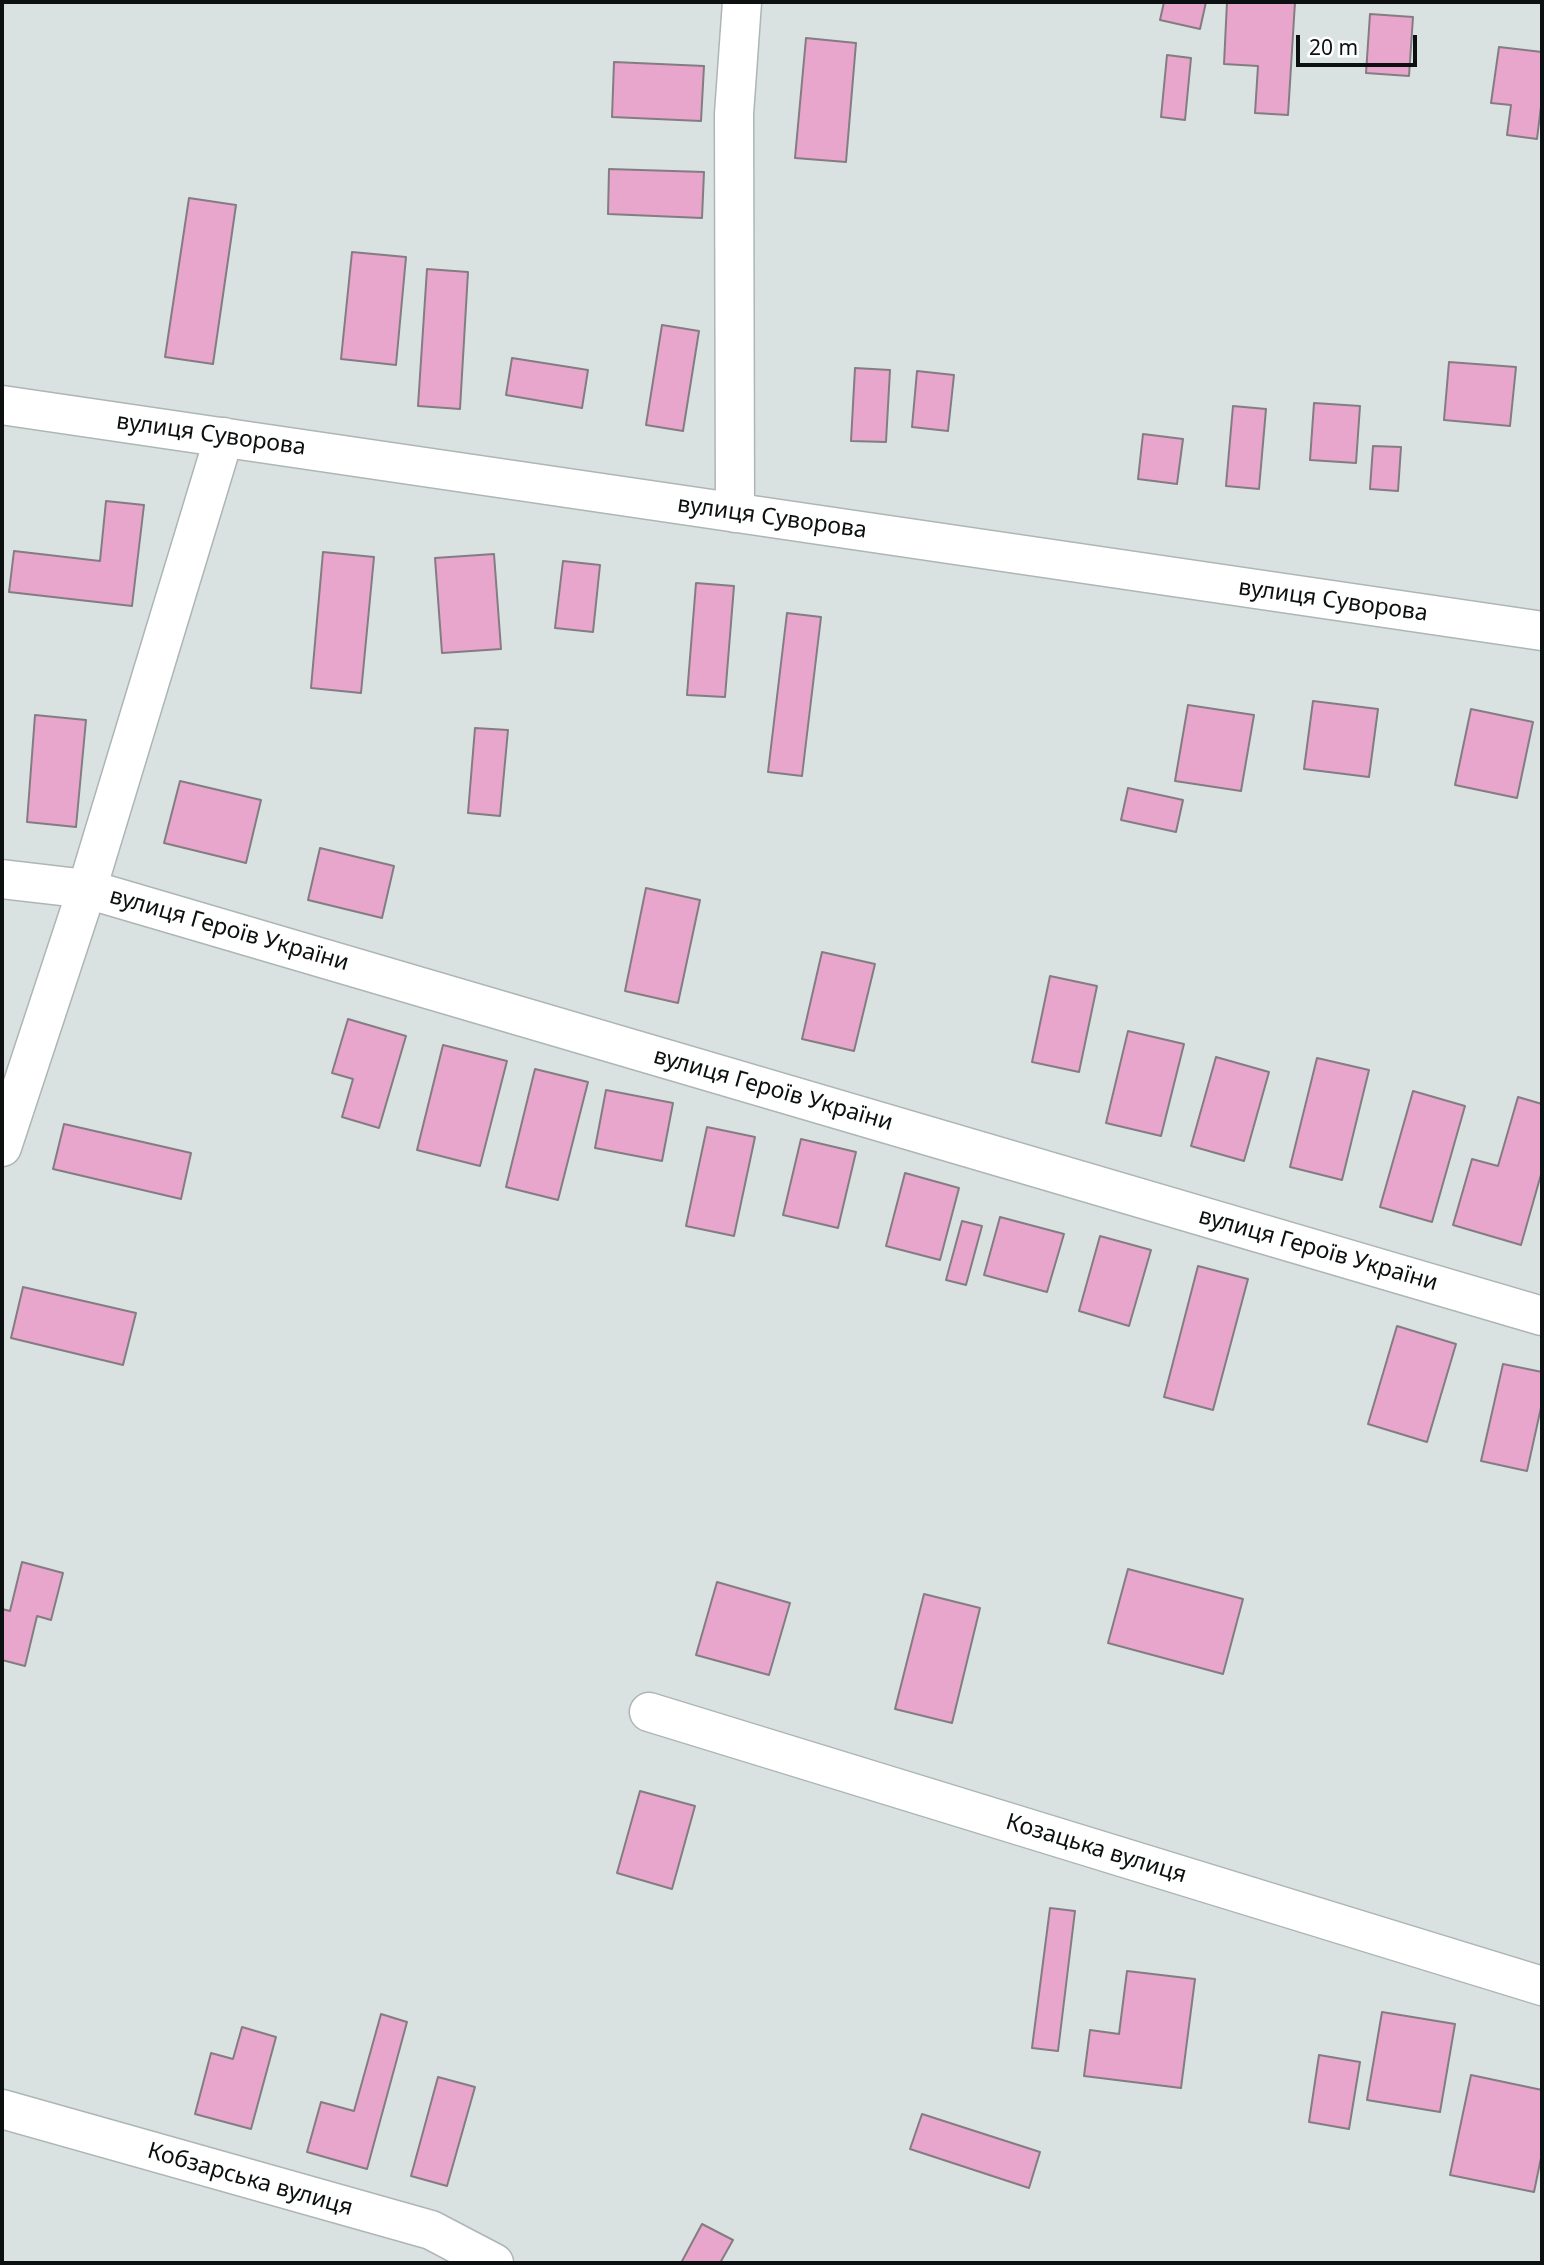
<!DOCTYPE html>
<meta charset="utf-8">
<style>
body{margin:0}
#map{position:relative;width:1544px;height:2265px;overflow:hidden;background:#d9e2e1;font-family:"Noto Sans",sans-serif}
canvas{display:block}
.frame{position:absolute;inset:0;border:4px solid #0d1010;pointer-events:none}
.scale{position:absolute;left:1296px;top:35px;width:121px;height:32px;box-sizing:border-box;border:4px solid #0d1010;border-top:0;padding-left:9px;font-size:21px;line-height:24px;white-space:nowrap;color:#0d1010;-webkit-text-stroke:5px #fff;paint-order:stroke}
</style>
<div id="map">
<canvas width="1544" height="2265"></canvas>
<div class="frame"></div>
<div class="scale">20 m</div>
</div>
<script>
const ctx = document.querySelector('canvas').getContext('2d');
ctx.lineJoin = 'round';
function paint(path, color) {
  ctx.fillStyle = color;
  ctx.fill(path, 'evenodd');
}
function stroke(path, color, width, dash) {
  ctx.strokeStyle = color;
  ctx.lineWidth = width;
  ctx.lineCap = dash ? 'butt' : 'round';
  ctx.setLineDash(dash || []);
  ctx.stroke(path);
}
function drawText(font, color, halo, rows, align = 'center') {
  ctx.font = font + ' "Noto Sans",sans-serif';
  ctx.lineWidth = 6;
  ctx.setLineDash([]);
  ctx.textBaseline = 'middle';
  ctx.strokeStyle = halo;
  ctx.fillStyle = color;
  for (const [text, x, y, turn = 0] of rows) {
    ctx.save();
    ctx.translate(x, y);
    ctx.rotate((+turn || 0) * Math.PI / 180);
    ctx.textAlign = isNaN(turn) ? turn : align;
    if (halo) ctx.strokeText(text, 0, 0);
    ctx.fillText(text, 0, 0);
    ctx.restore();
  }
}
const building = new Path2D(`
 M1164,2H1206L1200,29L1160,20Z
 M1227,2H1295L1288,115L1255,113L1258,66L1224,64Z
 M1370,14L1413,17L1409,76L1366,73Z
 M806,38L856,43L846,162L795,158Z
 M1499,47L1542,52V98L1537,139L1507,135L1511,105L1491,103Z
 M1167,55L1191,58L1185,120L1161,117Z
 M614,62L704,66L701,121L612,117Z
 M609,169L704,172L702,218L608,214Z
 M189,198L236,205L213,364L165,357Z
 M352,252L406,257L396,365L341,359Z
 M427,269L468,272L460,409L418,406Z
 M662,325L699,331L683,431L646,425Z
 M512,358L588,370L582,408L506,395Z
 M1449,362L1516,367L1510,426L1444,420Z
 M855,368L890,370L886,442L851,441Z
 M917,371L954,375L948,431L912,427Z
 M1314,403L1360,406L1356,463L1310,460Z
 M1233,406L1266,409L1259,489L1226,486Z
 M1143,434L1183,439L1177,484L1138,479Z
 M1373,446L1401,447L1398,491L1370,489Z
 M106,501L144,505L132,606L9,592L14,551L100,561Z
 M323,552L374,557L361,693L311,688Z
 M494,554L501,649L442,653L435,558Z
 M563,561L600,565L593,632L555,628Z
 M696,583L734,586L725,697L687,695Z
 M787,613L821,617L802,776L768,772Z
 M1313,701L1378,709L1369,777L1304,769Z
 M1188,705L1254,715L1241,791L1175,781Z
 M1471,709L1533,722L1517,798L1455,785Z
 M35,715L86,720L76,827L27,822Z
 M475,728L508,730L500,816L468,813Z
 M180,781L261,800L246,863L164,843Z
 M1128,788L1183,800L1176,832L1121,820Z
 M320,848L394,866L382,918L308,900Z
 M646,888L700,900L678,1003L625,991Z
 M822,952L875,964L854,1051L802,1039Z
 M1050,976L1097,986L1079,1072L1032,1062Z
 M348,1019L406,1036L379,1128L342,1117L353,1079L332,1073Z
 M1128,1031L1184,1044L1161,1136L1106,1123Z
 M443,1045L507,1061L480,1166L417,1150Z
 M1216,1057L1269,1072L1244,1161L1191,1146Z
 M1317,1058L1369,1070L1342,1180L1290,1167Z
 M535,1069L588,1082L558,1200L506,1187Z
 M606,1090L673,1103L662,1161L595,1148Z
 M1413,1091L1465,1106L1432,1222L1380,1207Z
 M1518,1097L1542,1104V1171L1521,1245L1453,1225L1472,1159L1498,1166Z
 M64,1124L191,1153L181,1199L53,1169Z
 M707,1127L755,1137L734,1236L686,1226Z
 M801,1139L856,1152L838,1228L783,1215Z
 M905,1173L959,1188L940,1260L886,1246Z
 M1000,1217L1064,1234L1047,1292L984,1275Z
 M962,1221L982,1226L966,1285L946,1280Z
 M1100,1236L1151,1250L1129,1326L1079,1311Z
 M1198,1266L1248,1279L1213,1410L1164,1397Z
 M23,1287L136,1313L123,1365L11,1338Z
 M1397,1326L1456,1344L1427,1442L1368,1424Z
 M1503,1364L1542,1372V1403L1527,1471L1481,1461Z
 M22,1562L63,1573L51,1620L37,1616L25,1666L2,1660V1609L10,1611Z
 M1128,1569L1243,1599L1223,1674L1108,1643Z
 M717,1582L790,1603L769,1675L696,1655Z
 M924,1594L980,1608L952,1723L895,1709Z
 M640,1791L695,1806L672,1889L617,1873Z
 M1050,1908L1075,1911L1058,2051L1032,2048Z
 M1127,1971L1195,1979L1181,2088L1084,2076L1090,2030L1119,2034Z
 M1382,2012L1455,2024L1440,2112L1367,2100Z
 M381,2014L407,2022L367,2169L307,2152L321,2102L354,2111Z
 M242,2027L276,2037L251,2129L195,2114L211,2053L233,2059Z
 M1319,2055L1360,2062L1349,2129L1309,2122Z
 M1471,2075L1542,2090V2153L1534,2192L1450,2175Z
 M438,2077L475,2087L447,2186L411,2176Z
 M922,2114L1040,2152L1029,2188L910,2149Z
 M702,2224L733,2240L720,2263H681Z`);
paint(building, '#e8a6cd');
stroke(building, '#837d81', 2);
const minor = new Path2D(`
 M2,405L1542,631
 M735,513L734,114L742,2
 M2,879L87,889L1542,1316
 M2,1147L87,889L224,437
 M649,1712L1542,1986
 M2,2109L431,2230L494,2263`);
stroke(minor, '#adb6b5', 41);
stroke(minor, '#fff', 38);
drawText('23px', '#0d1010', '#fff', [
 ["вулиця Суворова",211,435,8],
 ["вулиця Суворова",772,518,8],
 ["вулиця Суворова",1333,601,8],
 ["вулиця Героїв України",229,930,16],
 ["вулиця Героїв України",773,1090,16],
 ["вулиця Героїв України",1318,1250,16],
 ["Козацька вулиця",1096,1849,17],
 ["Кобзарська вулиця",250,2180,16]
]);
</script>
